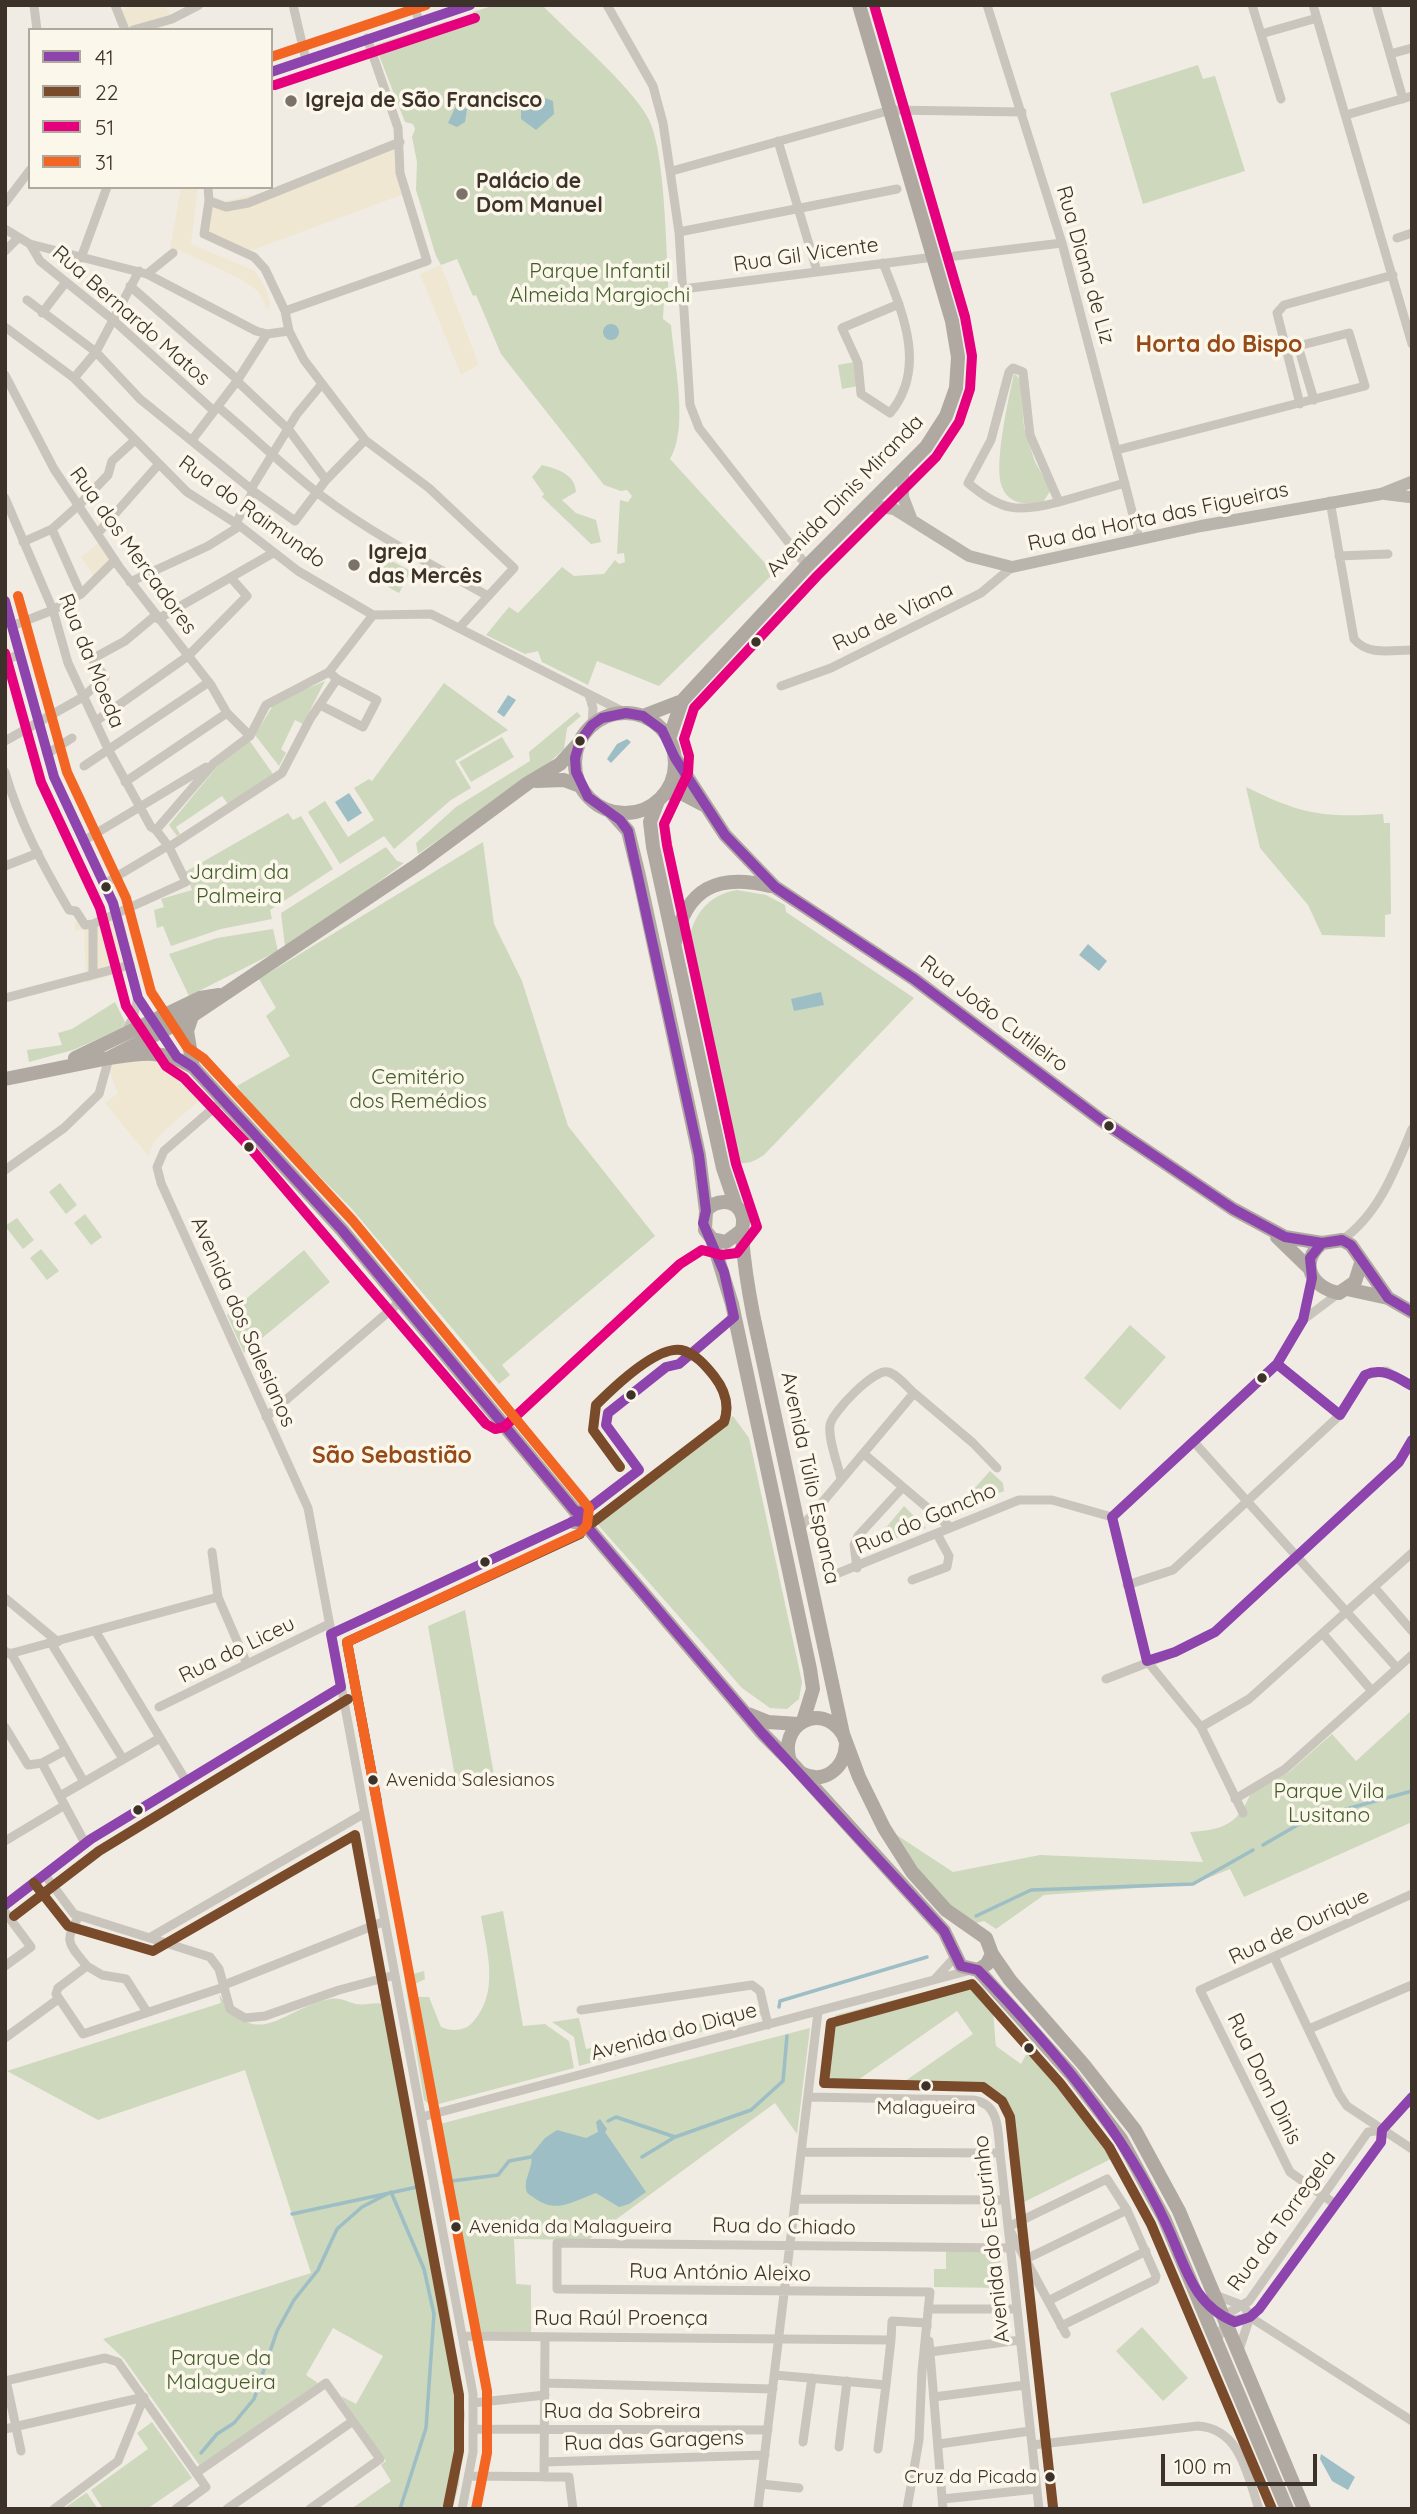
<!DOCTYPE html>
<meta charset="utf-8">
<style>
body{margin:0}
#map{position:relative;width:1417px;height:2514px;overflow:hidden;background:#f0ece4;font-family:Quicksand,sans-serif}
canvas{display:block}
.frame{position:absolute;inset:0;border:7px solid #3c3229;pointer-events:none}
.legend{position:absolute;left:28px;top:28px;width:245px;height:161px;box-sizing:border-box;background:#fcf7eb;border:2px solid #afa89d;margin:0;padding:9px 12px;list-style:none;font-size:21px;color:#3c3229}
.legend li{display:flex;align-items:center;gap:14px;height:35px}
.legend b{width:35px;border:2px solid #afa89d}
.scale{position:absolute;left:1161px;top:2454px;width:156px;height:32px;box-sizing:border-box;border:4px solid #3c3229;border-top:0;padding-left:9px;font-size:21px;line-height:24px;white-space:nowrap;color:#3c3229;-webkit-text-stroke:5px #fcf7eb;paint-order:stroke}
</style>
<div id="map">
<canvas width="1417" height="2514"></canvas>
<div class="frame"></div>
<ul class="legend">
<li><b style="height:9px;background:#8e44ad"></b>41</li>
<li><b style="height:9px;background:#7a4b2a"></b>22</li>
<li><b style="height:9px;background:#e5007d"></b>51</li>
<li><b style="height:9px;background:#f26522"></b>31</li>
</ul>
<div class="scale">100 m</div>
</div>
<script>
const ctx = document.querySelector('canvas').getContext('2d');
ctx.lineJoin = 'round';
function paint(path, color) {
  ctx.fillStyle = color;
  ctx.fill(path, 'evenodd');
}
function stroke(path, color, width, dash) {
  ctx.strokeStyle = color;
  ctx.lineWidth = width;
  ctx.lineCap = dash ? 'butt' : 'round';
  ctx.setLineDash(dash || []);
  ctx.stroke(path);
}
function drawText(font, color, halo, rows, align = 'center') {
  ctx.font = font + ' Quicksand,sans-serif';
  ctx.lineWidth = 7;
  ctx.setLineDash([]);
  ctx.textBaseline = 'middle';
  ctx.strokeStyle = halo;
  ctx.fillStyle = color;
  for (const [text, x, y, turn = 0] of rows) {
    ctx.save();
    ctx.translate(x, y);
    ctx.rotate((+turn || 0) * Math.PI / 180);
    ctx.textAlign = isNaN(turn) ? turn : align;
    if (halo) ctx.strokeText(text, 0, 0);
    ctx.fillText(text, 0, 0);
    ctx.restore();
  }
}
paint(new Path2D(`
 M495,5H542C569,33 631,86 648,118C666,151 666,255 669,297L664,300L663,319L671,325C674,363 689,427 670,459L774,573L659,686L597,661L588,685L542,662L538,651L525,654L486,635L509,607L518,613L562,567L574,576L604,574L615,560L619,564L625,562L624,553L617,554L620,500L628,502L632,496L627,490L621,491L604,485L501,354L476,295L473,296L457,259L441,265L436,256L416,190L417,162L412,137L415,129L413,124L405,122L375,45L448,21L454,27L464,26L472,20L473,12Z
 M1198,65L1203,79L1215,76L1245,171L1143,204L1110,93Z
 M854,362L858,386L842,389L838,365Z
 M1014,373L1020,379L1024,427L1035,462L1051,490L1043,502C1027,505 1009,505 1002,487C993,465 1009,398 1014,373Z
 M542,465C556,469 575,473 576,492L562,500L576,513L596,520L601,542L591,544L542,497L544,494L532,477Z
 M388,559L411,571L399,593L377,581Z
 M325,681L303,724L295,720L281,749L286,753L279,766L255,735L275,702Z
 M444,683L508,730L455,761L471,788L451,800L394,849L384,836L340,864L308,812L325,801L348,837L374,820L354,788L369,779L372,781Z
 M577,712L581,716L567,728L564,749L550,762L418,854L416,843L456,807L530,761L529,752Z
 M502,737L514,757L471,782L459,762Z
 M249,740L273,774L228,804L222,796L176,827L180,834L177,836L169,825L220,763Z
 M1246,787C1300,814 1324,818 1383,814L1384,823H1390L1391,914L1385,915V937L1322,935L1308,905L1260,848Z
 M288,813L293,820L301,816L333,869L270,910L272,919L221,929L171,946L163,926L157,928L154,910L164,907L161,899L192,890L185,872Z
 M483,842L494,924L522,981L568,1126L655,1236L502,1365L510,1375L499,1384L352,1209L261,1117L237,1086L290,1056L266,1016L276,1008L259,979Z
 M386,847L397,861L404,863L330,918L285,946L281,913Z
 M737,890L766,895L785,905L786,912L914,998L764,1155C753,1162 747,1165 734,1162L688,942C694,914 708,895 737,890Z
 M273,929L278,951L189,996L169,954L217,938Z
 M115,1002L125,1022L121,1029L73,1050L29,1062L27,1050L62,1045L58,1033L72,1029Z
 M60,1183L77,1205L66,1214L49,1192Z
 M85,1214L102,1237L91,1245L74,1223Z
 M17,1218L34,1240L23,1249L5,1226Z
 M41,1249L59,1271L47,1280L30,1258Z
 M304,1250L330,1282L244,1353L227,1315Z
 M1130,1325L1166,1357L1120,1410L1084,1378Z
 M733,1416L749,1438L802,1682L799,1699L787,1709L770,1708L742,1688L593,1519Z
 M990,1471L1003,1483L1004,1491L954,1511Z
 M904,1506L926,1528L870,1547Z
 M465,1610L494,1775L456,1782L428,1626Z
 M1412,1710V1822L1244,1897L1230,1869L1193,1884L1044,1895L996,1929L984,1921L972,1924L947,1906L889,1830L953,1872L1040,1855L1203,1862L1190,1832C1223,1830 1239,1824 1251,1792L1289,1772L1332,1734L1356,1761Z
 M503,1911L523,2026L545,2024L569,2041L574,2068L431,2106L424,2100L405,1982L410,1975L424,1971L425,1979L413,1985L415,1997H429L441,2027C451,2031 463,2032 472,2023C500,1993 487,1952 481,1916Z
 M970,1980C997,1986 993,2024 996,2046L1021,2064L1027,2053L1077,2097L1119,2155L1022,2203L1013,2185L1002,2094L969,2089L895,2088L973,2034L957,2011L858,2080L864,2088C849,2088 827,2092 822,2074L828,2028L836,2015Z
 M219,1994C257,2054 281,2009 330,1999C340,1997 347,2002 356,2004C370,2006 379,1999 392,2008L423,2192L448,2301L465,2414L459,2485L452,2509H351L391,2481L381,2465L386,2461L341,2396L356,2404L383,2356L333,2328L306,2375L318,2383L200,2466L124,2359L103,2339L311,2273L245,2070L98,2120L7,2071L221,2003Z
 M761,2010L762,2015L579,2066L574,2037L552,2022L579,2018L586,2049Z
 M810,2028L797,2134L775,2103L588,2240L514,2239L516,2284L531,2285V2333H472L436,2125Z
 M946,2250L999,2251L1004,2288L934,2287V2269H946Z
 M1142,2327L1188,2378L1163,2401L1116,2351Z
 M152,2422L192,2478L147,2509H103L91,2490L148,2449L137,2433Z
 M87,2493L98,2509H63L86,2493Z`), '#cdd8bc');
paint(new Path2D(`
 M135,5H166L174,23L154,30H120L115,12Z
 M397,142L404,194L250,251L207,234L212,195L225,201L257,194Z
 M181,187H198L191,244L255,271L266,289L270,303L268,311L258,291L239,278L179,250L173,253L170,249Z
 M441,265L479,365L461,375L420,274Z
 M101,541L114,562L95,578L81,557Z
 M109,912L122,914L136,968L86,983L84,930L75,931V922H86Z
 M140,1059L173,1063L188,1073L203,1092L202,1098L161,1134L153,1144L149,1157L105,1103L118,1093L107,1066Z`), '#efe7d2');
paint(new Path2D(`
 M532,93L553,101L554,114L536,130L521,119V106Z
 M456,106L467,109L465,122L457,127L448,123Z
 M603 332a8 8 0 1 1 16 0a8 8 0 1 1-16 0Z
 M508,695L516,700L504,717L497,712Z
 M627,739L631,742L611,763L607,759L617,744Z
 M349,793L362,813L348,822L335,802Z
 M1088,944L1107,961L1099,971L1079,955Z
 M821,992L824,1005L794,1011L791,999Z
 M600,2119L607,2129L605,2132L646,2192L629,2204L619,2207L596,2193C573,2201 556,2215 533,2197C529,2194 527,2194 526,2189C524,2177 534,2167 531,2155L545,2138L557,2130L586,2138L598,2132L596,2122Z
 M1321,2454L1355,2477L1348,2490L1332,2481L1320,2459Z`), '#9dbec4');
stroke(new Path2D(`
 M1263,1845L1306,1820L1412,1791
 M976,1916L1031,1890L1193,1884L1253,1850
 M779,2007L780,2001L927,1957
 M608,2121L616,2117L675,2137
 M642,2157L675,2137L751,2110L783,2081L787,2036
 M444,2182L498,2175L509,2161L536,2156
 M292,2214L422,2186
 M201,2453L217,2434L234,2423L254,2399L277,2331L294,2300L318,2270L337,2229L362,2207L391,2192L424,2269L434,2314L426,2428L400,2509`), '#9dbec4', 3.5);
stroke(new Path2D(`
 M115,5L125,30
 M293,5L306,60
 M414,5L419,21
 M607,5L653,86L663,123L679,232L690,405L699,428L807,566
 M987,5L1062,243L1139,538
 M1252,5L1281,99
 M1313,5L1412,344
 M1376,5L1403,99
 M34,6L37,30
 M133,30L172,19L199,5
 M1261,34L1317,18
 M1390,54L1412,48
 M271,72L471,5
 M1346,115L1412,96
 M778,141L817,271
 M672,171L891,110L1022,112
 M208,187L209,201L204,234L254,257L265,269L285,311L289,331L304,360L365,440L429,488L514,568L459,628
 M209,201L226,207L248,203L400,142
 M5,203L30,170
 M5,229L30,244L147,274L256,331L267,334L289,331
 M679,232L897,189
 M1397,238L1412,233
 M30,244L40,261L112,319L214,411
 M5,251L18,238
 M955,256L1062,243
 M81,258L107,187
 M883,263C902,311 928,368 890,413L861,394L858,363L842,328L899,304
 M147,274L173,253
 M130,286L238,380
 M683,289L934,257
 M27,300L96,352L140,399L251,489
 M285,311L427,261L400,173L398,128L367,38
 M42,313L66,282
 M5,327L74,378L187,492L240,526L298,571L373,615L431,614L626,713
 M1013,368L1023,372L1030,435L1059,502C1018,513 1001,511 968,483L991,440L1009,372Z
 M5,375L54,469L120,568L211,685L227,713L250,736
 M74,378L96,352L139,271
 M237,381L289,430L326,480
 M1300,404L1277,313L1284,305L1393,275
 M218,407C252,435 284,467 319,494C372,534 430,564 488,596
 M192,440L237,381L267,334
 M1117,450L1365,386L1349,333L1298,346L1314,400
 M253,491L295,521L326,480L365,440
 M5,498L53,610L68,663L109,751L151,827L156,830
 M1330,501L1354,639C1368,656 1392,650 1412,650
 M1059,502L1125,483
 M236,523L253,491L251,489L297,414L321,385
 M52,529L81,594
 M98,533L159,464
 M23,542L52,529L80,504L108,475L112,461L135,440
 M1339,556L1388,554
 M130,582L208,546L240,526
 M5,600L54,777L113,903L138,998L154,1022
 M158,619L273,553
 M12,626L53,610L81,594L115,560
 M5,660L18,655
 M781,686L831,668L981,593L1012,567
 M589,695L593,708L592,725
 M320,705L363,727L377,700L337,679
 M96,721L188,656L247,596L232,579
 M5,741L83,697L105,677L92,659L125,641L156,615
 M47,754L72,738
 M84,766L209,682
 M5,772C19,821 43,866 69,910L76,911L85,925L93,924
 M125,782L227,713
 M85,840L206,767
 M169,847L282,773L310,719L337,679L329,672
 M5,866L38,853
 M104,884L166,847
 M93,924L186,882L169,847L156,830L214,763L250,736L266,705L329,672L373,615
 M93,924V974
 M5,998L130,965
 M125,1032L133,1018L138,998
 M223,1100L164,1151L157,1167L161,1183L308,1508L473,2394V2452L462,2509
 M5,1170L64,1128L99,1094L109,1058
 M1342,1240C1379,1214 1395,1170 1412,1129
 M1303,1320L1339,1293
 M1277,1364L1340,1415
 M266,1417L401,1301
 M1193,1441L1397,1668
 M864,1454L950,1527
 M841,1479C838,1464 828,1440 830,1425C832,1412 875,1368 888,1372C897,1374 907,1387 914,1393
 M1112,1517L1147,1661L1201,1727L1243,1813
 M1112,1517L1277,1364L1303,1320L1312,1278
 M800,1529L914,1393L973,1443L997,1468
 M212,1552L218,1597
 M857,1568L854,1545L858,1536L903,1487
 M836,1574L1019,1500H1052L1112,1517
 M912,1580L947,1567L949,1556L937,1534
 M1127,1585L1173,1570L1340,1415L1365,1375L1386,1371L1412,1386
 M1374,1587L1412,1631
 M5,1598L58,1642
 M96,1632L185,1779
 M331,1634L574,1521
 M1323,1634L1372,1691
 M51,1643L123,1759
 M5,1651L9,1654L218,1597L247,1664
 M11,1653L84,1782
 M1106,1679L1175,1652L1215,1632L1399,1462L1412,1440
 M159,1707L329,1624
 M5,1727L28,1765L42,1763
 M1201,1727L1249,1699L1412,1553
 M66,1750L42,1763L85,1843
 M60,1796L160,1738
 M1235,1799L1285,1769L1412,1655
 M5,1841L65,1805
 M45,1875L74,1914L210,1957L219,1969L230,2009L245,2018L265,2016L339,1990L395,1975
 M5,1905L91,1839L341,1687
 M5,1912L31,1947L5,1966
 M79,1916C63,1942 69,1944 87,1966L58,1988L56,1994L83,2034L224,1987
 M151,1937L365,1813
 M1275,1959L1339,2094L1347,2106L1412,2149
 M87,1966L102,1975L126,1979L147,2012
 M935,1979L955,1957
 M224,1985L385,1921
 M581,2010L752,1985L760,1991L768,2025
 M1309,2029L1412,1985
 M5,2038L57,2000
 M808,2097L973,2100C1000,2103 998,2132 1000,2153L1039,2509
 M422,2117L971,1970
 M801,2152L1000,2153
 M796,2199L1005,2200
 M1335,2204L1290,2172L1200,1990L1412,1894
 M1026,2259L1127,2210
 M1215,2295L1244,2306L1250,2317L1239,2350
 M1048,2301L1146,2251
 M1203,2302C1222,2320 1238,2327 1259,2309L1381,2142L1382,2130
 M928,2309H1017
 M1250,2317L1412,2421
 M1061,2326L1155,2280L1156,2276L1127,2210L1107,2179L1008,2227L1066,2334
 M463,2336L891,2340L886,2385L775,2375
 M891,2340L892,2321L927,2323V2327
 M929,2341L943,2509
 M1217,2341L1230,2312L1249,2301L1368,2132L1382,2130L1412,2097
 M930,2352L1020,2340
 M6,2380L21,2451
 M5,2381L105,2358L118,2362L206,2487L176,2509
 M545,2383L773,2389
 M934,2397L1025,2385
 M473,2403L545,2395
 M5,2429L144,2397L118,2461L54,2509
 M475,2429L768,2430
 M803,2442L812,2378
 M939,2444L1030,2431
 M1032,2445L1198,2426C1241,2429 1247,2475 1259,2509
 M839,2447L847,2381
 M878,2449L886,2385
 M544,2462L765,2455
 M196,2473L326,2383L380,2459L310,2509
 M469,2476L569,2477L573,2509
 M544,2477L545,2337
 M761,2484L799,2488
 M943,2499L1037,2489
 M227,2509L353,2421
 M758,2509L818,2012
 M907,2509L919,2440L922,2371L930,2292L557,2289V2243L1010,2248`), '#cac5bc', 9);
stroke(new Path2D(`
 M903,471V497L911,518
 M1385,494L1409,497
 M868,505L894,509L969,556L1012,567L1201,526L1381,494L1411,482`), '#bab5ac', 12);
stroke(new Path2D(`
 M575 763a50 50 0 1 1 100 0a50 50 0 1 1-100 0Z
 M643,716L682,701L807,566L926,447L946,416L956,388L958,357L952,321L859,5
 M669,739L682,701
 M675,758L725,835L775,887L914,979L1101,1120L1233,1209L1285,1237L1322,1243L1342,1240L1351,1245L1388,1298
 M536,781L564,780L580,786
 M665,793L683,794L706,806
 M658,801L650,822L653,847L723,1168L736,1206
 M610,811L628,831L639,876L699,1155L706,1211L705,1230L712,1239L726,1242L742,1230
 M675,942C686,888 718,873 770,886
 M192,1016L187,1031L193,1067
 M75,1058L200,998L219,995
 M109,1058C141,1053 164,1049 193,1067L342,1230L575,1511L584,1512L583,1522
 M5,1079L109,1058L192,1016L417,865L528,783L560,764L579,743
 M706,1211C716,1199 736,1198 742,1215C745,1222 741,1229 742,1237C744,1263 748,1288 753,1314L843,1734L859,1777L884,1828L912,1872L946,1910L986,1938L992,1954L1010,1980L1084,2065L1135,2130L1179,2211L1304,2509
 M1277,1237L1309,1268
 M712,1239L732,1304L810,1669L813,1689L803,1721
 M1322,1243C1298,1263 1312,1288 1339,1293L1355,1282L1361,1263
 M1347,1289L1388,1298L1412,1312
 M574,1522H583L762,1733L788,1759
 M748,1714L768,1722L798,1724
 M842,1733C820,1701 778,1725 790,1761L944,1931L961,1966L978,1970L987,1964L992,1954
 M801,1773C824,1785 844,1769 846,1745
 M978,1970L1071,2074L1121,2139L1164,2218L1287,2509`), '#afa9a1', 14);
stroke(new Path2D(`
 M271,72L470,5
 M5,601L54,777L113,903L138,998L177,1057L193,1067L342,1230L575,1511L584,1512L639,1470L606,1425L608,1413L666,1367L679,1364L734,1317L724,1272L703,1223L706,1211L699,1155L628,831L620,820L588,797L576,772L575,758L580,741L592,725L602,718L626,713L643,716L662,730L675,758L725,835L775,887L914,979L1101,1120L1233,1209L1285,1237L1322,1243L1342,1240L1351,1245L1388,1298L1412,1312
 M1322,1243L1310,1258L1312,1278L1303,1320L1277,1364L1112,1517L1147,1661L1175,1652L1215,1632L1399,1462L1412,1440
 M1277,1364L1340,1415L1365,1375C1383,1367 1396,1377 1412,1386
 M574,1521L583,1522L762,1733L944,1931L961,1966L978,1970C1051,2046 1123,2129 1167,2226C1185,2264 1192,2305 1235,2322L1250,2317L1259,2309L1381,2142L1382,2130L1412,2097
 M5,1905L91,1839L341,1687L331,1634L574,1521`), '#8e44ad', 10);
stroke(new Path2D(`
 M592,1523L724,1422C730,1405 725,1390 714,1376C706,1366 695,1353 681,1350C656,1346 613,1388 596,1405L593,1430L620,1467
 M377,1802L347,1642L580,1534
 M34,1883L68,1926L153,1951L355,1835L459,2395V2451L448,2506
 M14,1916L99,1851L348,1699
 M1053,2507L1010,2117L1002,2101L983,2087L824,2083L831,2023L972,1984L1060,2083L1109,2147L1151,2224L1272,2509`), '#7a4b2a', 10);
stroke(new Path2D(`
 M275,85L475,18
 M5,653L41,782L100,908L126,1006L166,1066L184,1078L246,1143L486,1424L495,1429L504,1427L680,1264L702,1250L721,1255L737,1253L757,1227L736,1164L667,845L664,824L688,773L689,756L684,739L694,708L817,576L936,457L959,422L970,389L972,356L965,317L874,5`), '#e5007d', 10);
stroke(new Path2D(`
 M271,57L426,5
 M18,596L67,772L126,898L151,992L187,1047L203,1058L353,1221L589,1508L587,1525L580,1533L347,1642L487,2391V2453L476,2509`), '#f26522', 10);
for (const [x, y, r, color] of [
 [291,101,7,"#7b736a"],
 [462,194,7,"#7b736a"],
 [354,565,7,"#7b736a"],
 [756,642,6,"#3c3229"],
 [580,741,6,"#3c3229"],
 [106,887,6,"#3c3229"],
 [1109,1126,6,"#3c3229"],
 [249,1147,6,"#3c3229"],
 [1262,1378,6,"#3c3229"],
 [631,1395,6,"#3c3229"],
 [485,1562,6,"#3c3229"],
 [373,1780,6,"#3c3229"],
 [138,1810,6,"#3c3229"],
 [1029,2048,6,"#3c3229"],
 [926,2086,6,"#3c3229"],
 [456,2227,6,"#3c3229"],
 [1050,2477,6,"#3c3229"]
]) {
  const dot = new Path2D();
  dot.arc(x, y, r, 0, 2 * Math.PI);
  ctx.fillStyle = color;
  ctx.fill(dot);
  stroke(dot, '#fcf7eb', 2.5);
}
drawText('19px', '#3c3229', '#fcf7eb', [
 ["Avenida Salesianos",386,1780],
 ["Malagueira",926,2108,"center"],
 ["Avenida da Malagueira",469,2227],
 ["Cruz da Picada",1037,2477,"right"]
], 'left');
drawText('bold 21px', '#3c3229', '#fcf7eb', [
 ["Igreja de São Francisco",305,101],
 ["Palácio de",476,182],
 ["Dom Manuel",476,206],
 ["Igreja",368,553],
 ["das Mercês",368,577]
], 'left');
drawText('21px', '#3c3229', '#fcf7eb', [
 ["Rua Gil Vicente",806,255,-8],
 ["Rua Diana de Liz",1085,265,74],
 ["Rua Bernardo Matos",131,316,41],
 ["Avenida Dinis Miranda",845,496,-46],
 ["Rua do Raimundo",252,512,36],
 ["Rua da Horta das Figueiras",1158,517,-12],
 ["Rua dos Mercadores",133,551,54],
 ["Rua de Viana",893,617,-26],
 ["Rua da Moeda",91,661,68],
 ["Rua João Cutileiro",994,1014,37],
 ["Avenida dos Salesianos",243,1322,66],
 ["Avenida Túlio Espanca",810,1478,78],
 ["Rua do Gancho",926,1519,-23],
 ["Rua do Liceu",237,1650,-26],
 ["Rua de Ourique",1299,1927,-25],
 ["Avenida do Dique",674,2032,-15],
 ["Rua Dom Dinis",1264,2079,64],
 ["Rua da Torregela",1282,2221,-54],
 ["Rua do Chiado",784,2227,1],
 ["Avenida do Escurinho",992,2239,-96],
 ["Rua António Aleixo",720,2273,1],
 ["Rua Raúl Proença",621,2319],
 ["Rua da Sobreira",622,2412],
 ["Rua das Garagens",654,2441,-2]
]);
drawText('21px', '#425d29', '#fcf7eb', [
 ["Parque Infantil",600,272],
 ["Almeida Margiochi",600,296],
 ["Jardim da",239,873],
 ["Palmeira",239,897],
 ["Cemitério",418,1078],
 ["dos Remédios",418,1102],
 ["Parque Vila",1329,1792],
 ["Lusitano",1329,1816],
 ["Parque da",221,2359],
 ["Malagueira",221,2383]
]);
drawText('bold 23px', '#954a18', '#fcf7eb', [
 ["Horta do Bispo",1219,345],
 ["São Sebastião",392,1456]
]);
</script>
